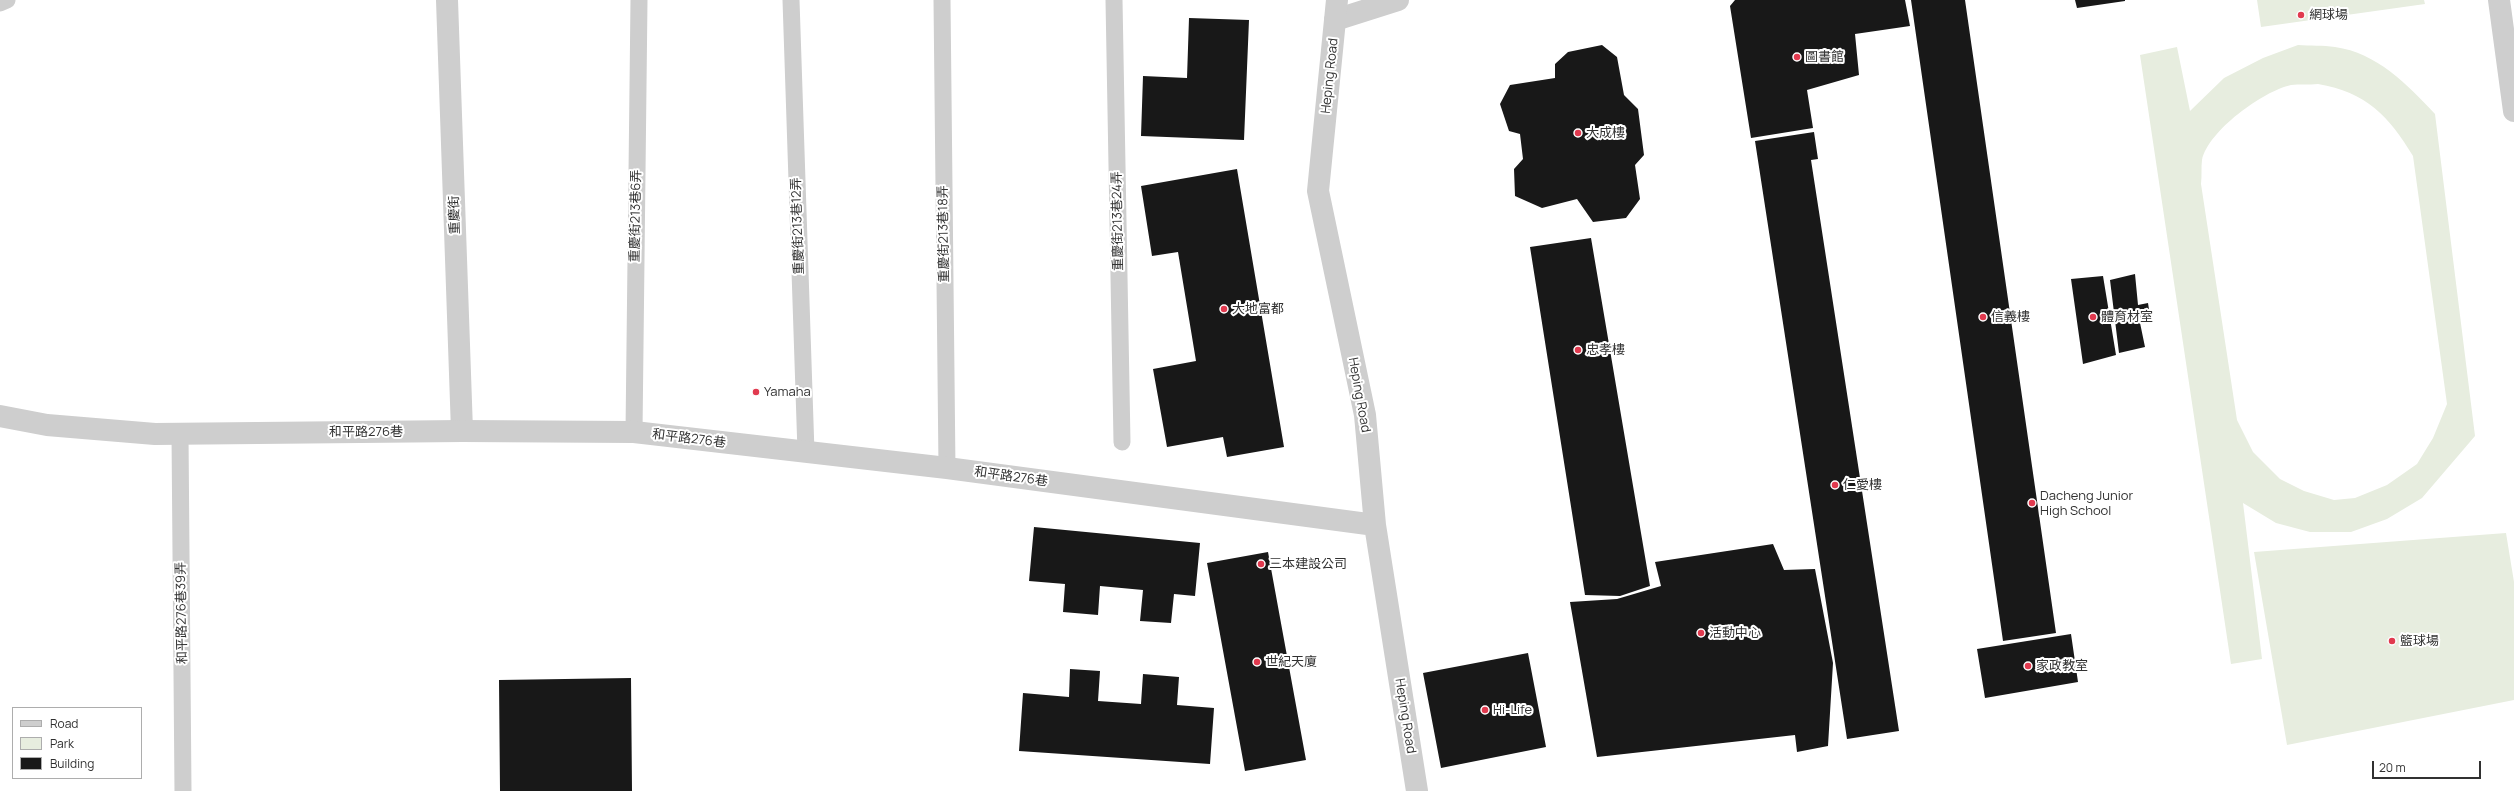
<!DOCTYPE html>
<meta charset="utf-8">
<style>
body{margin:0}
#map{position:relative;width:2514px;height:791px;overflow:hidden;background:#fff;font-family:Manrope,sans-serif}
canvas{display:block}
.legend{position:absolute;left:12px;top:707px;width:130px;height:72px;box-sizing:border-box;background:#fff;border:1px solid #adadad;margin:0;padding:5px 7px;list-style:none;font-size:12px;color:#313131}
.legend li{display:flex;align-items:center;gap:8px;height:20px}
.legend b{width:20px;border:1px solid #adadad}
.scale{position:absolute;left:2372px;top:761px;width:109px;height:18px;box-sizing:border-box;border:2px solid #313131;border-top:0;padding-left:5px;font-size:12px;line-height:14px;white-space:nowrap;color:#313131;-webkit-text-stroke:3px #fff;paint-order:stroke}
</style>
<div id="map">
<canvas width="2514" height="791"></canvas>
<ul class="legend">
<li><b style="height:5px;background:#cecece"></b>Road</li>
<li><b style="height:11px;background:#e7eddf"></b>Park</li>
<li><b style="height:11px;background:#181818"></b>Building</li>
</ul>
<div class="scale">20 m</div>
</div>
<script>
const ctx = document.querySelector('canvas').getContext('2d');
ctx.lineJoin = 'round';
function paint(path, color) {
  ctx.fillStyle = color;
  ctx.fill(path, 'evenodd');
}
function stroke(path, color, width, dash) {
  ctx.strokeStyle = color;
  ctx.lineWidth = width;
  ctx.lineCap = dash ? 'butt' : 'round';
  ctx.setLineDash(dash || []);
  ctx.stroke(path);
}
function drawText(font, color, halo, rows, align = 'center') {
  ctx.font = font + ' Manrope,"Noto Sans TC",sans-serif';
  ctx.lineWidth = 4;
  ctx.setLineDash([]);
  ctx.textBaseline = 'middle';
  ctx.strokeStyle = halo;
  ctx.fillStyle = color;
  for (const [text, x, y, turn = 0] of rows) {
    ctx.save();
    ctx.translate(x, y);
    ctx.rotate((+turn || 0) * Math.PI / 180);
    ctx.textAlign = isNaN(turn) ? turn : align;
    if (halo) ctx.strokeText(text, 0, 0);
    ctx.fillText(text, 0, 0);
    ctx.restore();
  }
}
paint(new Path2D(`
 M2257,0H2424L2425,4L2261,27Z
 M2298,45C2310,46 2323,45 2335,47C2377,53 2407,84 2435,114L2475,436L2422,498L2387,519L2351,532H2310L2276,523L2243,503L2262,659L2231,664L2140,55L2177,47L2190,111L2224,78L2263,58ZM2318,84C2366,92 2389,116 2413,156L2447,404L2433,438L2417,464L2387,485L2355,498L2334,500L2304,491L2280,479L2253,452L2237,420L2201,184C2202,176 2201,167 2202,160C2208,131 2263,91 2291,85C2299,84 2309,85 2318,84Z
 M2506,533L2514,582V700L2287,745L2254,552Z`), '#e7eddf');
paint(new Path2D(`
 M1735,0H1905L1910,26L1855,34L1859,75L1807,90L1813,128L1751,138L1730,6Z
 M1911,0H1965L2056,633L2003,641Z
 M2075,0H2125V1L2077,8Z
 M1189,18L1249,20L1244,140L1141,136L1143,76L1187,78Z
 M1602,45L1617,57L1624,95L1638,109L1644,155L1635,165L1640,199L1626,218L1593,222L1577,199L1542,208L1515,196L1514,169L1523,159L1520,134L1509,131L1500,104L1510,85L1555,78V64L1568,52Z
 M1814,132L1818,159L1811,160L1899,731L1847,739L1755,141Z
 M1237,169L1284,447L1227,457L1223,437L1167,447L1153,369L1196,361L1178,252L1152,256L1141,186Z
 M1591,238L1650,586L1620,596L1585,595L1530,247Z
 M2135,274L2138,305L2148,303L2150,316L2139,318L2145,347L2119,353L2110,280Z
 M2103,276L2116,355L2083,364L2071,279Z
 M1034,527L1200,543L1195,596L1174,594L1171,623L1140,621L1143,590L1100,586L1098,615L1063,612L1065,584L1029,581Z
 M1773,544L1784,570L1815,569L1833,663L1828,746L1797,752L1795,735L1597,757L1570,602L1617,599L1661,586L1655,562Z
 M1268,552L1306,760L1245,771L1207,563Z
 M2071,634L2078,682L1985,698L1977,649Z
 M1528,653L1546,747L1441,768L1423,673Z
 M1070,669L1100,671L1098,701L1141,704L1143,674L1179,677L1177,705L1214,708L1210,764L1019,751L1023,693L1069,697Z
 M631,678L632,791H500L499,680Z`), '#181818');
stroke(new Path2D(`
 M791,0L806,452
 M942,0L947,468
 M1114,0L1122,442
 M0,3L7,0
 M634,432L639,0
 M180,434L183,791`), '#cecece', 17);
stroke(new Path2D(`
 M447,0L462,431
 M2499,0L2514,111
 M1335,20L1398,0`), '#cecece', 22);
stroke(new Path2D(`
 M1337,0L1318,191L1365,415L1375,525L1417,791
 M0,416L47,425L155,434L462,431L634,432L947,468L1375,525`), '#cecece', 22);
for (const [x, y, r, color] of [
 [2301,15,4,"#e13a4f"],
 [1797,57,4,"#e13a4f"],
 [1578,133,4,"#e13a4f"],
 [1224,309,4,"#e13a4f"],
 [1983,317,4,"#e13a4f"],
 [2093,317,4,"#e13a4f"],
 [1578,350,4,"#e13a4f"],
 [756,392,4,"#e13a4f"],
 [1835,485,4,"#e13a4f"],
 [2032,503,4,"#e13a4f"],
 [1261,564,4,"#e13a4f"],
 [1701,633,4,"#e13a4f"],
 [2392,641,4,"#e13a4f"],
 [1257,662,4,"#e13a4f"],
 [2028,666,4,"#e13a4f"],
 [1485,710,4,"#e13a4f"]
]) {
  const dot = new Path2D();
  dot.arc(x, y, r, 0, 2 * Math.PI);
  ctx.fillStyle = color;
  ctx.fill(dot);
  stroke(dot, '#fff', 1.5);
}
drawText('13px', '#313131', '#fff', [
 ["網球場",2309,15],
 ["圖書館",1805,57],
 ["大成樓",1586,133],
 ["大地富都",1232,309],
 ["信義樓",1991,317],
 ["體育材室",2101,317],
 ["忠孝樓",1586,350],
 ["Yamaha",764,392],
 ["仁愛樓",1843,485],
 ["Dacheng Junior",2040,496],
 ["High School",2040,511],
 ["三本建設公司",1269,564],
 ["活動中心",1709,633],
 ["籃球場",2400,641],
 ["世紀天廈",1265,662],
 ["家政教室",2036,666],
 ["Hi-Life",1493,710]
], 'left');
drawText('13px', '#313131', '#fff', [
 ["Heping Road",1330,76,-84],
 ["重慶街",455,215,-92],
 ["重慶街213巷6弄",636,216,-89],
 ["重慶街213巷24弄",1118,221,-91],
 ["重慶街213巷12弄",798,226,-92],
 ["重慶街213巷18弄",944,234,-91],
 ["Heping Road",1359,395,80],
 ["和平路276巷",366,432],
 ["和平路276巷",689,439,7],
 ["和平路276巷",1011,477,8],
 ["和平路276巷39弄",182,613,-91],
 ["Heping Road",1405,716,81]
]);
</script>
